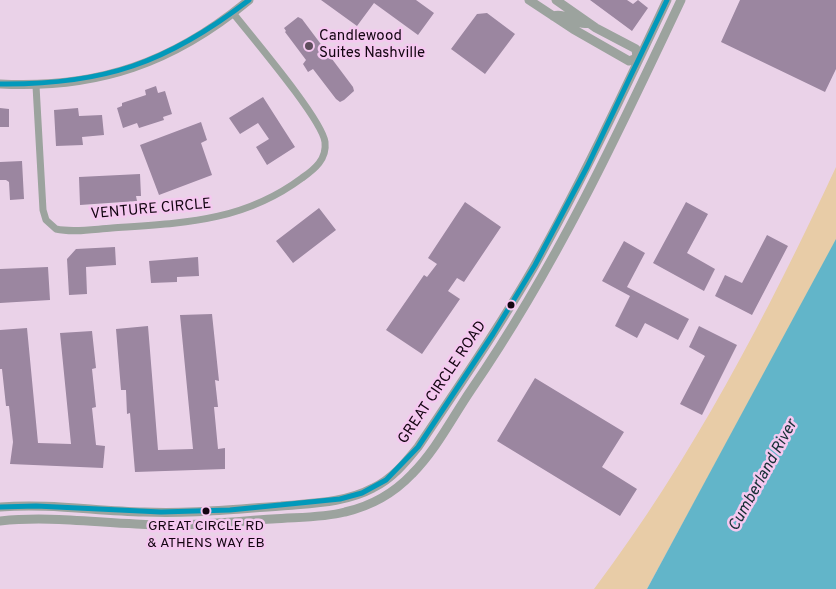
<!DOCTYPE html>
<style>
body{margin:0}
canvas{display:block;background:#ead2e8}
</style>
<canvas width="836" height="589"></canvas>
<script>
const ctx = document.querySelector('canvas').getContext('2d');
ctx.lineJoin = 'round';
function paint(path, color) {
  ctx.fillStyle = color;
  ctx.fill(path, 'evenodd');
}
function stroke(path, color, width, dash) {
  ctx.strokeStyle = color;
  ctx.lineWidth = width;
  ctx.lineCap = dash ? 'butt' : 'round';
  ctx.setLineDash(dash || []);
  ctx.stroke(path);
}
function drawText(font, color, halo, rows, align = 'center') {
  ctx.font = font + ' Overpass,sans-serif';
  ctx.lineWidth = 5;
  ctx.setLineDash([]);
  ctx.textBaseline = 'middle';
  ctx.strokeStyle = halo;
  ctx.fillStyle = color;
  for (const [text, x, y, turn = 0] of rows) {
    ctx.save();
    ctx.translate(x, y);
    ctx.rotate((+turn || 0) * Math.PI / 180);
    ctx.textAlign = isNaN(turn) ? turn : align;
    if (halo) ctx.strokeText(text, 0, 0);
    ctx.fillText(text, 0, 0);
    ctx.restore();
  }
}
paint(new Path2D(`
 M836,167V242L647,589H594C692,459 767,315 836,167Z`), '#e8cca7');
paint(new Path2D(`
 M836,239V589H647Z`), '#62b5c9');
paint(new Path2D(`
 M321,0H416L434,13L418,35L374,3L357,26Z
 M590,0H627L633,4L638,0L648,8L632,31Z
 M740,0H836V69L825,92L721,42Z
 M487,13L515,34L485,74L451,49L477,14Z
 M298,17L302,19L353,87L354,91L344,100L340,102L336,99L313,69L308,72L303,64L306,60L285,32L286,31L284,28Z
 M156,86L158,93L165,91L172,114L163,117L164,120L139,128L137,123L123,128L117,108L122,106V103L146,95L145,90Z
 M263,97L295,147L267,165L256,147L269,139L258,123L240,134L229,118Z
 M0,108L9,109V127H0Z
 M78,108L79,116L102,115L104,135L82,137L83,145L56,146L54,110Z
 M201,122L207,140L201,143L212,175L159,195L140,145Z
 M22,161L24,199L10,200L9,182L6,180H0V162Z
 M140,174L141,196H136L137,201L80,205L79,177Z
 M465,202L501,227L464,282L457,278L448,291L460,299L422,354L386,330L424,275L427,277L437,264L428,258Z
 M686,202L708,214L687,253L715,269L704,291L653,263Z
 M319,208L336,230L293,263L276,241Z
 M767,235L788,246L752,315L715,296L725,275L742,283Z
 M624,241L645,253L627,287L689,319L678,340L645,323L637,338L615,326L630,296L602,281Z
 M115,247L116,265L86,267L87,294L69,295L67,259L76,249Z
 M198,257L199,276L177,277V282L151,283L149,261Z
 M48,267L50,300L0,303V269Z
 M212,314L219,381L215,380L218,407H214L218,449L225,448V469L135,472L130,413L127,414L126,390H121L116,329L148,326L158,450L193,449L180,315Z
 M699,326L737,345L702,415L680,404L705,356L689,347Z
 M27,328L38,443L71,444L60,333L92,331L96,368L92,369L96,407L92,408L96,445L105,446L103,468L10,464L13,442L9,406H6L2,369H0V330Z
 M535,378L624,432L602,467L637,489L620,516L497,441Z`), '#9b86a0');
stroke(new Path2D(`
 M36,86L43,210L46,220L56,229C73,233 95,229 112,228C183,223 243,222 302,178C315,169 327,159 325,142C322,119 251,36 233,13`), '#9ca39e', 7);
stroke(new Path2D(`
 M529,0L573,29L629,61L637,58
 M556,0L596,28L636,49L637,58
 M553,16C567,12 575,26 589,23
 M0,84C98,89 173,63 249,0
 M0,507C49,503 95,511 144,512C190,514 235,509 281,506C312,503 345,503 373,488C392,479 405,463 418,447C458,387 499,328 535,265C583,179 625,89 667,0
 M0,521C46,516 90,522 136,524C182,527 227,522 272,519C297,517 322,518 345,512C371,506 394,493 412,474C436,450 452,418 471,390C555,268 618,134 681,0`), '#9ca39e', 9);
stroke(new Path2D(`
 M0,84C104,85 167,63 249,0
 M0,507L36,506L161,512L230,510L340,499L362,493L386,480L418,447L493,334L535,265L587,167L667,0`), '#0299bb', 5);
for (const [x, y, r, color] of [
 [309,46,5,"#5f4d5d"],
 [511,305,4.5,"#140512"],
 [206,511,4.5,"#140512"]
]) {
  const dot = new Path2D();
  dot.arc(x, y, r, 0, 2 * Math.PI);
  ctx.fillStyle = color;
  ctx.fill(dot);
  stroke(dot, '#f5c8f0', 2);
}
drawText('14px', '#140512', '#f5c8f0', [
 ["GREAT CIRCLE RD",206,527],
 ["& ATHENS WAY EB",206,544]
]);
drawText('15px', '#140512', '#f5c8f0', [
 ["Candlewood",319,37],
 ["Suites Nashville",319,54]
], 'left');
drawText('15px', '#140512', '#f5c8f0', [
 ["VENTURE CIRCLE",151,210,-5],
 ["GREAT CIRCLE ROAD",443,383,-56]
]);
drawText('italic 16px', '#152f34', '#f5c8f0', [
 ["Cumberland River",764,476,-61]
]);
</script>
